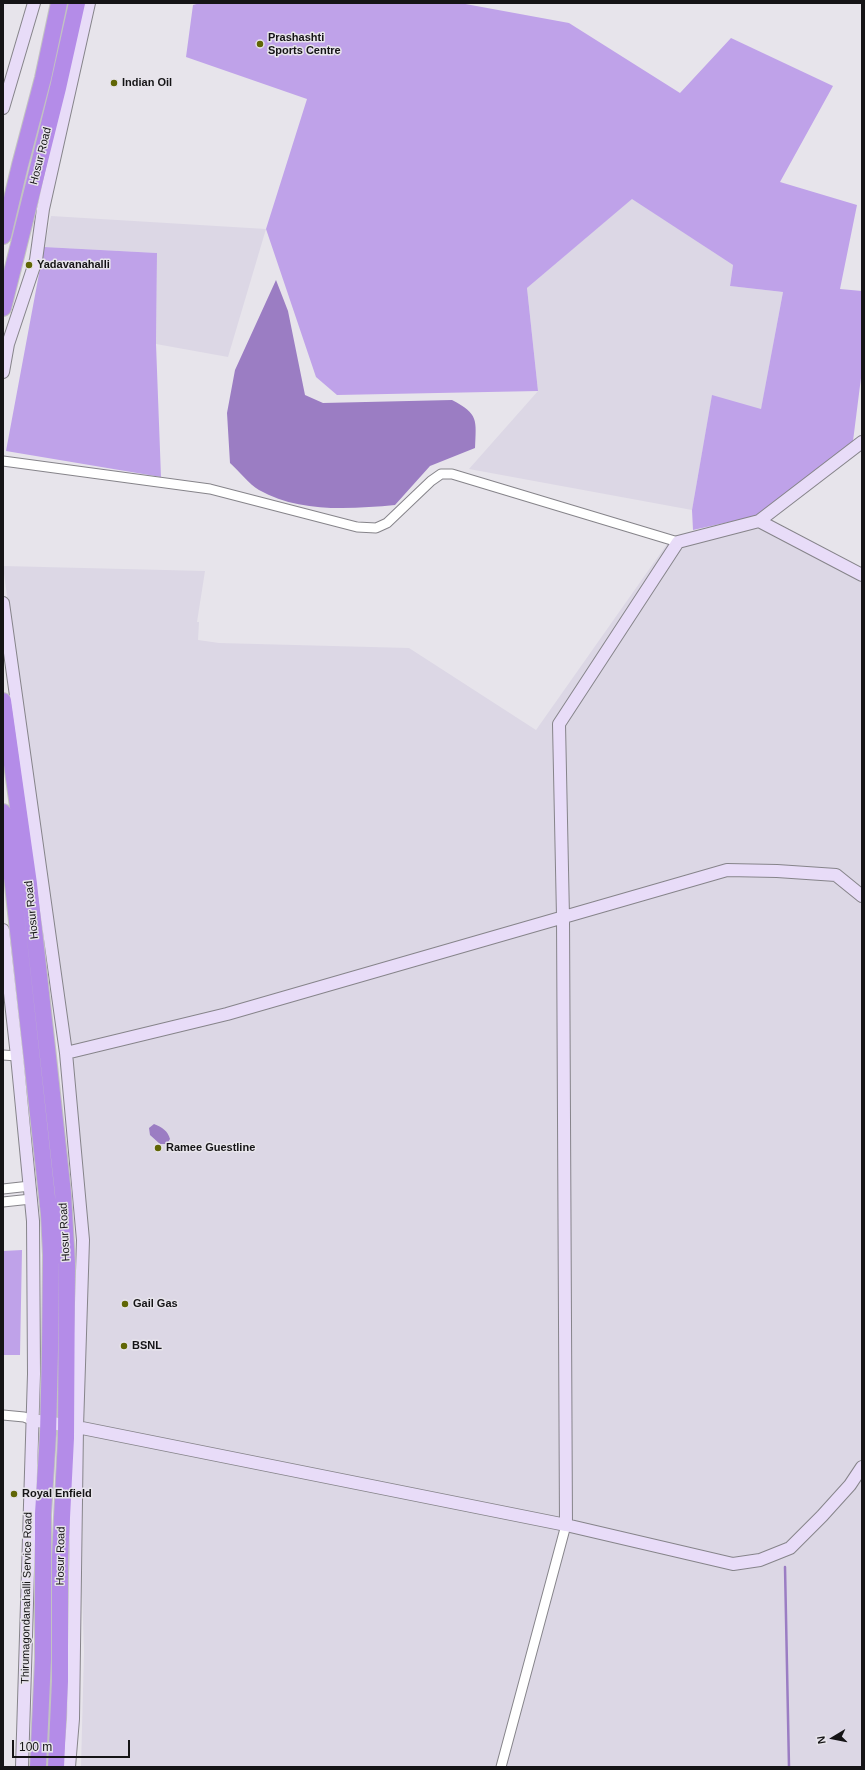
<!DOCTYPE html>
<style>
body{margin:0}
#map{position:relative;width:865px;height:1770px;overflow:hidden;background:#e7e4eb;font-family:Helvetica,sans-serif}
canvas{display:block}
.frame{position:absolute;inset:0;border:4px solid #151416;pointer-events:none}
.north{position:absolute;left:813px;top:1718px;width:40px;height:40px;-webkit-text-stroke:3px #e7e4eb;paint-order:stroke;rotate:260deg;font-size:11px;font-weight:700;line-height:16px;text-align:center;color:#151416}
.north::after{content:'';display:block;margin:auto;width:14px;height:18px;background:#151416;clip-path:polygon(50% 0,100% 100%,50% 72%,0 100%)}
.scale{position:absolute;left:12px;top:1740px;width:118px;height:18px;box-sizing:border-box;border:2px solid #151416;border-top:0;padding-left:5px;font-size:12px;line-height:14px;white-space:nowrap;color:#151416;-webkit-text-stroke:3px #e7e4eb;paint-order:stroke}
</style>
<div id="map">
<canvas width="865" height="1770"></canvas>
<div class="frame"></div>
<div class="north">N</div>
<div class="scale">100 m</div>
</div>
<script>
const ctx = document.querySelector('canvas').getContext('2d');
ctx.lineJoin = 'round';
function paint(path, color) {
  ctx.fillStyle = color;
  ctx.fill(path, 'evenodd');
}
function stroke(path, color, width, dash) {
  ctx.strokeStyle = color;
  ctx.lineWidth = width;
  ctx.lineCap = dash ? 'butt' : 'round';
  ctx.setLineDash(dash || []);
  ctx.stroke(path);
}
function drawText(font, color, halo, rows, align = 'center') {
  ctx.font = font + ' Helvetica,sans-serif';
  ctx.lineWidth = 3;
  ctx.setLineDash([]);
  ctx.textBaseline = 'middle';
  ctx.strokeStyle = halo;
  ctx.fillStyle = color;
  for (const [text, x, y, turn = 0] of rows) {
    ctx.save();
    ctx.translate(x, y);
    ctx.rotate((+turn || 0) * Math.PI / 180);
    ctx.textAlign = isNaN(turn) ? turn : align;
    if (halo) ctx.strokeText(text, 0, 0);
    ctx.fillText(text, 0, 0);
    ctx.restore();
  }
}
paint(new Path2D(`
 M632,198L733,265L730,286L783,292L761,410L712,396L692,510L469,469L538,391L527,288Z
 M51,216L266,229L228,357L156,344L157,253L44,247Z
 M762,524L862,574V1767H81L84,1652L82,1592L85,1239L68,1056L3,566L205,571L197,622H199L198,640L219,643L409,648L536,730L667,544Z`), '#dcd7e5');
paint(new Path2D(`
 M200,3H460L569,23L680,93L731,38L833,86L780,182L857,205L840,289L862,291V370L853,441L756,516L693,530L692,510L712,395L761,409L783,292L730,286L733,265L632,199L527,288L538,391L337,395L316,377L266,229L307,99L186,57L193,5Z
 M44,247L157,253L156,344L161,477L6,451Z
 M22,1250L20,1355H3V1251Z`), '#bfa2e9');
paint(new Path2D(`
 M276,280L288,311L305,395L323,403L452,400C479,414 476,420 475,448L430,466L395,505C351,509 299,513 259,490C249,484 239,471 230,463L227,413L235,370Z
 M154,1124C162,1127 168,1131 170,1139L167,1144H160L150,1135L149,1128Z`), '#9b7dc3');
stroke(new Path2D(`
 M785,1567L789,1767`), '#9b7dc3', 2.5);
const street = new Path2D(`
 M3,461L210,489L357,527L376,528L387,523L431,481L441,474H452L678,542
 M3,1055L17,1056
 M3,1189L30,1186
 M3,1202L31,1199
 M3,1415L24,1417L32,1420
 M501,1767L566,1525`);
const secondary = new Path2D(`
 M3,108L34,3
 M3,372L8,344L36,260L43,209L89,3
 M759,521L862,442
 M3,603L66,1053L83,1240L77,1427L73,1719L69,1767
 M3,930L17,1056L33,1221L34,1374L22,1767
 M66,1053L227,1014L727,870L777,871L836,875L862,896
 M32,1420L77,1427L566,1525L733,1564L760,1560L790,1548L822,1516L850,1485L862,1467
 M566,1525L563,917L559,724L678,542L759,521L862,575`);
const highway = new Path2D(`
 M3,236L20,165L43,78L59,3
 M3,308L58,88L77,3
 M3,701L29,884L63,1193L67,1264L66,1438L60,1557V1681L56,1767
 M3,812L13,885L49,1215L51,1255L50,1350L48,1434L43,1514V1659L38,1767`);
stroke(street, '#86848a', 11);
stroke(secondary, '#86848a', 14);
stroke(highway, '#c2c2c2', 18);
stroke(street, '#fff', 9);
stroke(secondary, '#e8dcf8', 12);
stroke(highway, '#b48ce8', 16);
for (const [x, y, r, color] of [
 [260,44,4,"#606605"],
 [114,83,4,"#606605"],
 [29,265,4,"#606605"],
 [158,1148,4,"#606605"],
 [125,1304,4,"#606605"],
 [124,1346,4,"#606605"],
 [14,1494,4,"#606605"]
]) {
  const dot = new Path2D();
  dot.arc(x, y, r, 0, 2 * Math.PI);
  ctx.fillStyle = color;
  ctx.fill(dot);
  stroke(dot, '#e7e4eb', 1.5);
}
drawText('bold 11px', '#151416', '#e7e4eb', [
 ["Prashashti",268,38],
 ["Sports Centre",268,51],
 ["Indian Oil",122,83],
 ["Yadavanahalli",37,265],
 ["Ramee Guestline",166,1148],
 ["Gail Gas",133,1304],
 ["BSNL",132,1346],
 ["Royal Enfield",22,1494]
], 'left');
drawText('11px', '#151416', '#e7e4eb', [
 ["Hosur Road",41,156,-76],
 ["Hosur Road",32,910,-96],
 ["Hosur Road",65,1232,-93],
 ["Hosur Road",61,1556,-89],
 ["Thirumagondanahalli Service Road",27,1598,-89]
]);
</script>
